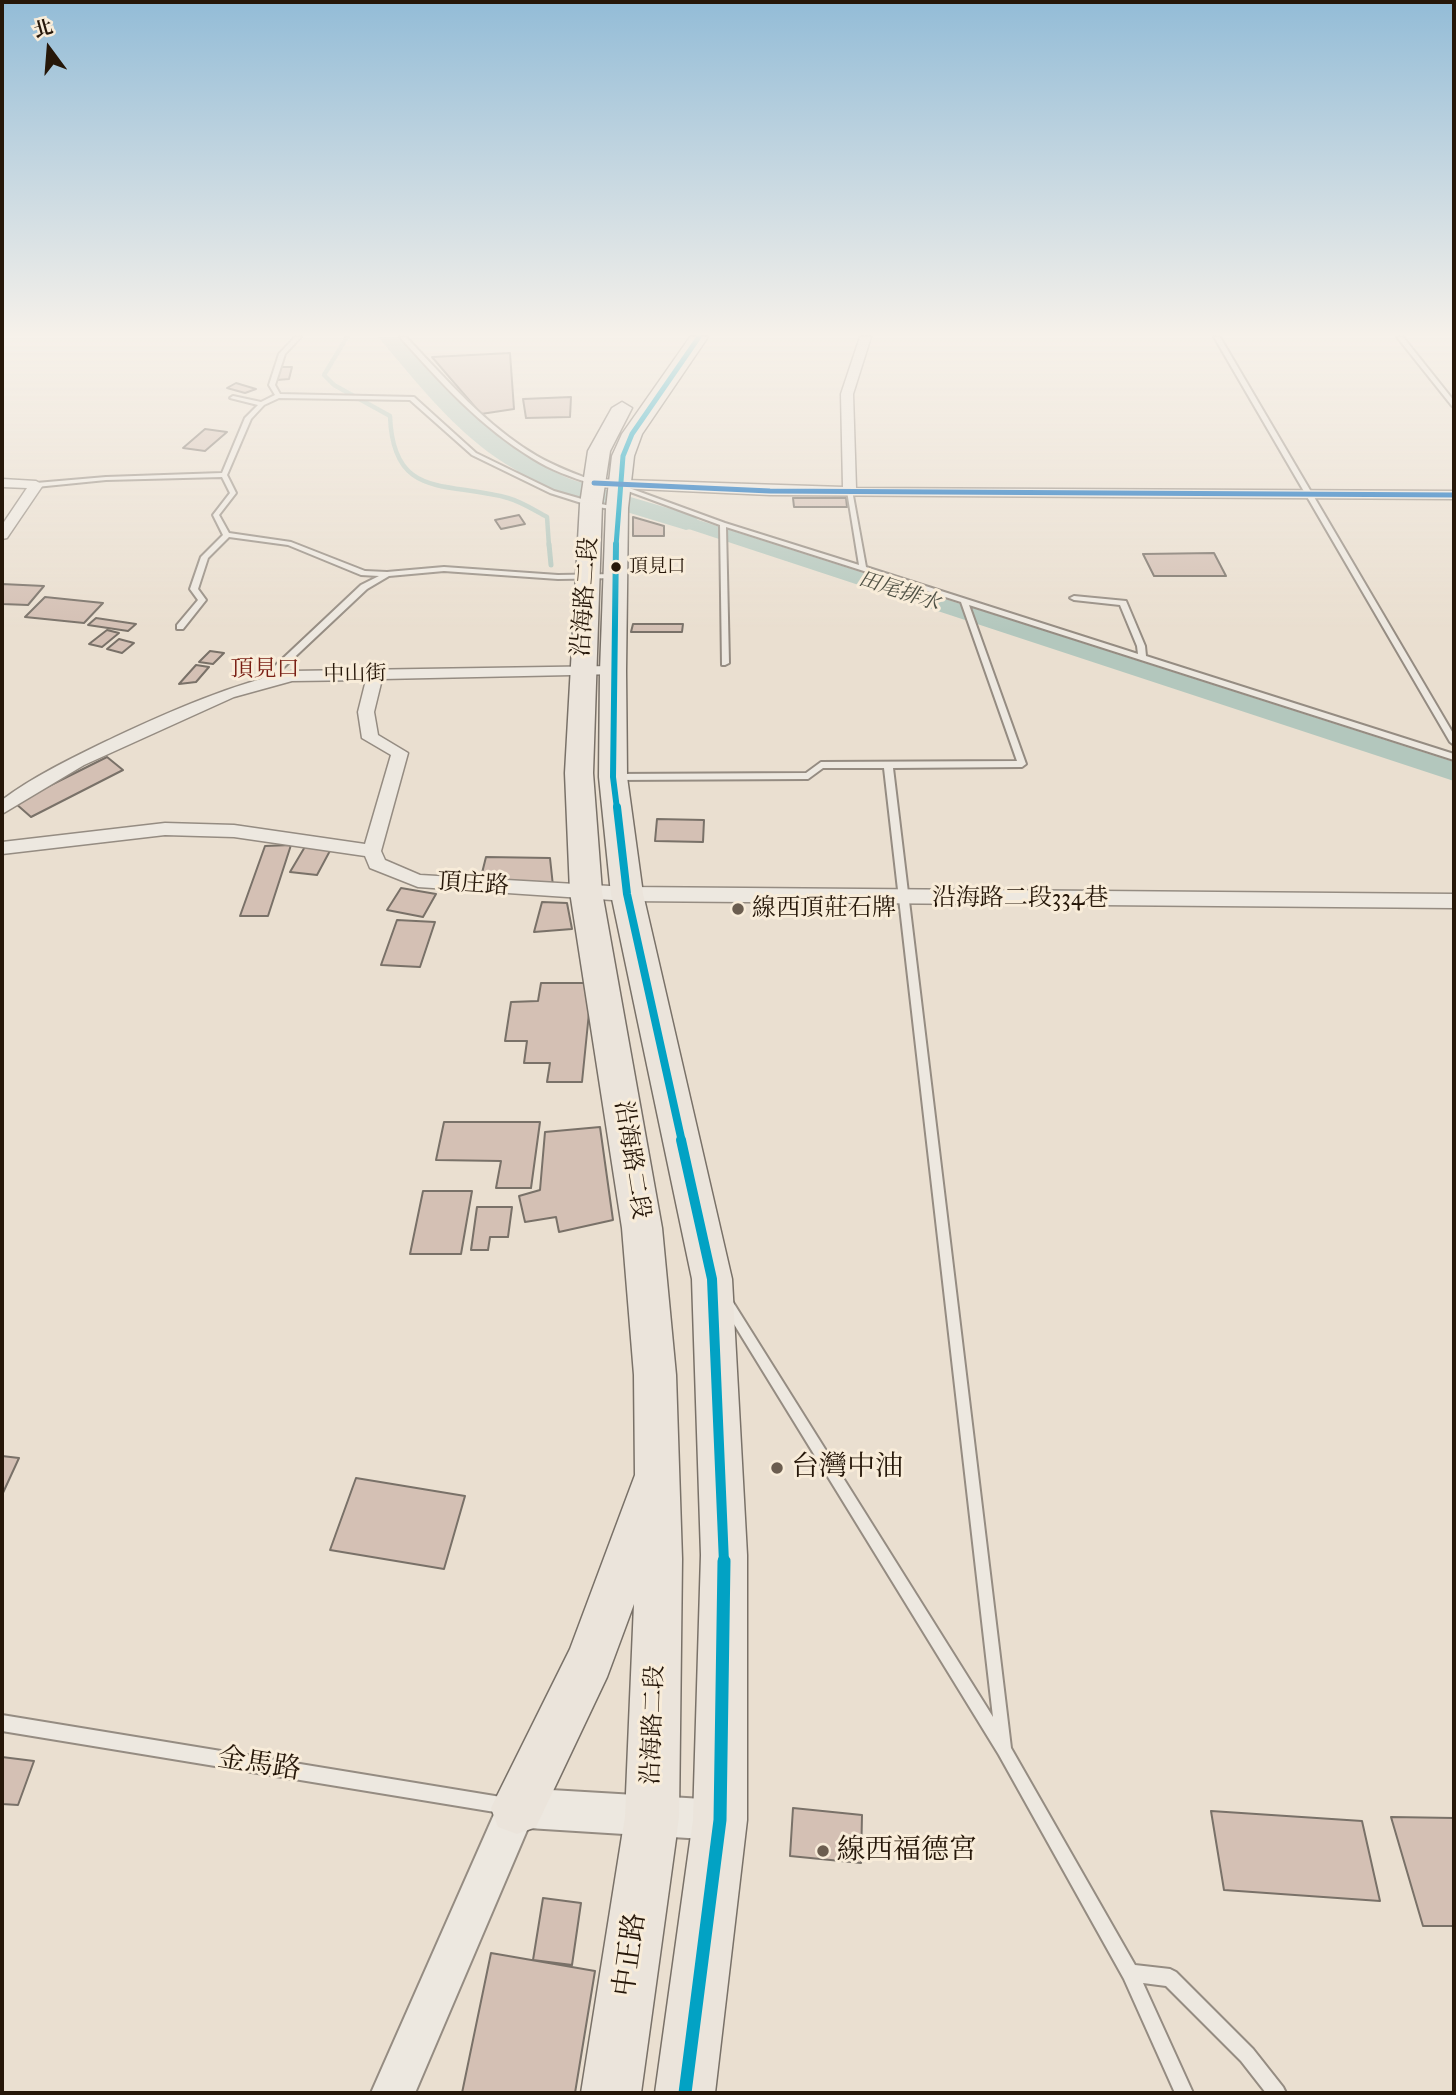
<!DOCTYPE html>
<meta charset="utf-8">
<style>
body{margin:0}
#map{position:relative;width:1456px;height:2095px;overflow:hidden;background:#eadfd0;font-family:"IM FELL Great Primer","Noto Serif TC",serif}
canvas{display:block}
.frame{position:absolute;inset:0;border:4px solid #261709;pointer-events:none}
.north{position:absolute;left:14px;top:14px;width:70px;height:70px;-webkit-text-stroke:5px #f8ecd9;paint-order:stroke;rotate:344deg;font-size:19px;font-weight:700;line-height:28px;text-align:center;color:#261709}
.north::after{content:'';display:block;margin:auto;width:24px;height:32px;background:#261709;clip-path:polygon(50% 0,100% 100%,50% 72%,0 100%)}
</style>
<div id="map">
<canvas width="1456" height="2095"></canvas>
<div class="frame"></div>
<div class="north">北</div>
</div>
<script>
const ctx = document.querySelector('canvas').getContext('2d');
ctx.lineJoin = 'round';
function paint(path, color) {
  ctx.fillStyle = color;
  ctx.fill(path, 'evenodd');
}
function stroke(path, color, width, dash) {
  ctx.strokeStyle = color;
  ctx.lineWidth = width;
  ctx.lineCap = dash ? 'butt' : 'round';
  ctx.setLineDash(dash || []);
  ctx.stroke(path);
}
function drawText(font, color, halo, rows, align = 'center') {
  ctx.font = font + ' "IM FELL Great Primer","Noto Serif TC",serif';
  ctx.lineWidth = 6;
  ctx.setLineDash([]);
  ctx.textBaseline = 'middle';
  ctx.strokeStyle = halo;
  ctx.fillStyle = color;
  for (const [text, x, y, turn = 0] of rows) {
    ctx.save();
    ctx.translate(x, y);
    ctx.rotate((+turn || 0) * Math.PI / 180);
    ctx.textAlign = isNaN(turn) ? turn : align;
    if (halo) ctx.strokeText(text, 0, 0);
    ctx.fillText(text, 0, 0);
    ctx.restore();
  }
}
paint(new Path2D(`
 M378,337H398C453,394 502,452 577,482L576,494C485,471 436,405 378,337Z
 M636,500L1454,762V781L634,511Z`), '#b3c7bd');
stroke(new Path2D(`
 M347,337L324,375L334,385L390,416C393,500 446,481 508,498C522,502 534,510 547,517L549,546`), '#b3c7bd', 4.5);
stroke(new Path2D(`
 M549,544L551,565`), '#b3c7bd', 5);
paint(new Path2D(`
 M527,462L549,473L695,516L699,522L695,528L686,530L531,483L515,469L518,464Z`), '#b3c7bd');
const building = new Path2D(`
 M510,353L514,409L481,414L432,357Z
 M281,367H292L289,379L277,380Z
 M236,383L256,389L245,393L227,388Z
 M571,397L570,417L526,418L523,399Z
 M205,429L227,432L205,451L183,448Z
 M793,498H846L847,507H794Z
 M519,515L525,524L501,529L495,520Z
 M633,517L664,526V536H633Z
 M1214,553L1226,576H1154L1143,554Z
 M2,584L44,586L28,605L2,604Z
 M45,597L103,603L84,623L25,617Z
 M96,618L136,624L128,631L88,625Z
 M633,624H683L682,632H631Z
 M107,630L119,633L102,647L89,644Z
 M119,639L134,643L122,653L107,649Z
 M210,651L224,653L213,664L199,662Z
 M196,665L209,667L196,682L179,684Z
 M107,757L123,770L31,817L15,803Z
 M657,819L704,820L703,842L655,841Z
 M291,845L268,916H240L265,846Z
 M306,845L332,847L317,875L290,872Z
 M486,857L550,858L553,886L480,881Z
 M401,888L436,894L423,917L387,910Z
 M542,902L567,903L572,929L534,932Z
 M397,920L435,922L420,967L381,965Z
 M541,983H592L582,1082H547L550,1063H524L527,1041H505L511,1002L538,1001Z
 M444,1122H540L531,1188H496L501,1161L436,1160Z
 M600,1127L613,1220L559,1232L556,1217L525,1222L519,1196L540,1190L545,1132Z
 M423,1191H472L461,1254H410Z
 M477,1207H512L508,1237H490L488,1250H471Z
 M2,1456L19,1458L2,1495Z
 M356,1478L465,1496L444,1569L330,1550Z
 M2,1757L34,1761L18,1805L2,1804Z
 M793,1808L862,1815L861,1863L790,1856Z
 M1211,1811L1362,1821L1380,1901L1224,1890Z
 M1391,1817L1454,1818V1926H1423Z
 M543,1898L581,1903L572,1965L533,1960Z
 M491,1953L595,1971L575,2093H462Z`);
paint(building, '#d4c0b4');
stroke(building, '#797168', 2);
const service = new Path2D(`
 M295,337H301L285,354L275,385L280,394L414,397L476,453L554,491L592,502L620,508L617,510L591,506L550,493L472,455L410,400L279,398L264,405L251,419L227,475L236,493L219,515L229,533L291,542L365,571L387,572L444,567L558,575L616,574H619V578L558,579L444,571L389,576L367,589L266,684H260V680L361,585L379,576L361,575L288,545L229,537L208,558L198,589L206,600L183,629H177V625L198,600L190,589L201,557L223,535L213,515L230,493L222,477L106,480L36,487L33,485L36,483L106,477L222,473L245,418L258,405L230,398L233,396L261,402L275,395L269,385L279,354Z
 M400,337H406C447,380 486,426 537,456C556,467 576,474 596,482V484H592C571,477 551,470 532,458C481,427 440,382 400,337Z
 M1214,337H1220L1454,735V745L1450,742Z
 M1397,337H1403L1454,401V407L1452,406Z
 M617,485H621L725,523L859,565L847,491L852,490L866,567L1138,654L1137,646L1120,605L1074,600L1070,598L1074,596L1126,601L1145,646L1146,656L1454,754V760L969,605L1026,764L1022,767L893,768L1011,1748L1135,1965L1170,1969L1176,1972L1253,2049L1283,2087L1286,2093H1266L1241,2061L1166,1986L1143,1983L1193,2093H1175L1124,1979L999,1755L721,1303L723,1299L727,1297L731,1299L993,1717L884,768H823L808,779L613,780L609,777L613,774L806,773L821,762L1017,761L961,602L726,527L729,663L725,665H722L720,525L617,487Z
 M2,1715L507,1798L513,1800L515,1806L513,1812L507,1814L2,1731Z`);
const minor = new Path2D(`
 M860,337H871L853,394L856,488L1454,491V499L770,495L594,487L587,483L594,479L843,487L841,394Z
 M2,479L36,481L43,485L7,538L2,539V525L27,488L2,487Z
 M613,666L619,668V674L382,679L374,712L378,735L408,753L381,851L385,860L420,875L627,887L1454,894V908L627,901L418,887L370,868L365,856L234,837L165,835L2,854V842L165,823L234,825L365,844L391,755L362,738L358,712L366,680L292,681L234,697L84,765L2,814V800C37,774 76,756 115,737C173,710 230,685 292,671Z`);
const tertiary = new Path2D(`
 M517,1788L720,1800L734,1806L740,1820L734,1834L720,1840L528,1828L415,2093H371L503,1794Z`);
const primary = new Path2D(`
 M690,337H708L642,434L634,456L628,508L626,671L627,777L643,894L732,1279L747,1555V1820L715,2093H655L693,1820L701,1555L692,1279L611,894L599,777L600,671L606,508L612,456L622,434Z
 M622,402L632,408L610,451L602,504L593,773L602,892L662,1228L676,1375L682,1559L679,1817L641,2093H581L625,1817L634,1604L607,1677L536,1827L517,1834L498,1827L491,1808L570,1649L635,1475L634,1375L622,1228L570,892L565,773L580,504L588,451L612,408Z`);
stroke(service, '#958c82', 4);
stroke(minor, '#958c82', 3);
stroke(tertiary, '#958c82', 4);
stroke(primary, '#797168', 3);
paint(service, '#ede8e0');
paint(minor, '#ede8e0');
paint(tertiary, '#ede8e0');
paint(primary, '#ebe4db');
stroke(new Path2D(`
 M616,546L623,456L632,434L699,337`), '#02a2c4', 5);
stroke(new Path2D(`
 M616,544L613,777L617,809`), '#02a2c4', 6);
stroke(new Path2D(`
 M617,807L627,894L682,1142`), '#02a2c4', 8);
stroke(new Path2D(`
 M681,1140L712,1279L724,1563`), '#02a2c4', 10);
stroke(new Path2D(`
 M685,2093L720,1820L724,1561`), '#02a2c4', 13);
stroke(new Path2D(`
 M594,483L770,491L1454,495`), '#0065bd', 5);
const sky = ctx.createLinearGradient(0, 0, 0, 631);
sky.addColorStop(0, '#93bcd7');
sky.addColorStop(0.53, '#f6f1ea');
sky.addColorStop(1, '#f6f1ea00');
ctx.fillStyle = sky;
ctx.fillRect(0, 0, 1456, 631);
for (const [x, y, r, color] of [
 [616,567,6,"#261709"],
 [738,909,7,"#6b5d4f"],
 [777,1468,7,"#6b5d4f"],
 [823,1851,7,"#6b5d4f"]
]) {
  const dot = new Path2D();
  dot.arc(x, y, r, 0, 2 * Math.PI);
  ctx.fillStyle = color;
  ctx.fill(dot);
  stroke(dot, '#f8ecd9', 2.5);
}
drawText('19px', '#261709', '#f8ecd9', [
 ["頂見口",629,567]
], 'left');
drawText('italic 21px', '#4f5145', '#f8ecd9', [
 ["田尾排水",899,592,18]
]);
drawText('21px', '#261709', '#f8ecd9', [
 ["中山街",355,675,-1]
]);
drawText('23px', '#7a1f14', '#f8ecd9', [
 ["頂見口",265,670]
]);
drawText('24px', '#261709', '#f8ecd9', [
 ["沿海路二段",586,597,-86],
 ["頂庄路",473,885,4],
 ["沿海路二段334巷",1020,899],
 ["沿海路二段",631,1160,81],
 ["沿海路二段",654,1725,-88]
]);
drawText('24px', '#261709', '#f8ecd9', [
 ["線西頂莊石牌",752,909]
], 'left');
drawText('28px', '#261709', '#f8ecd9', [
 ["台灣中油",791,1468],
 ["線西福德宮",837,1851]
], 'left');
drawText('28px', '#261709', '#f8ecd9', [
 ["金馬路",259,1765,9],
 ["中正路",631,1955,-82]
]);
</script>
